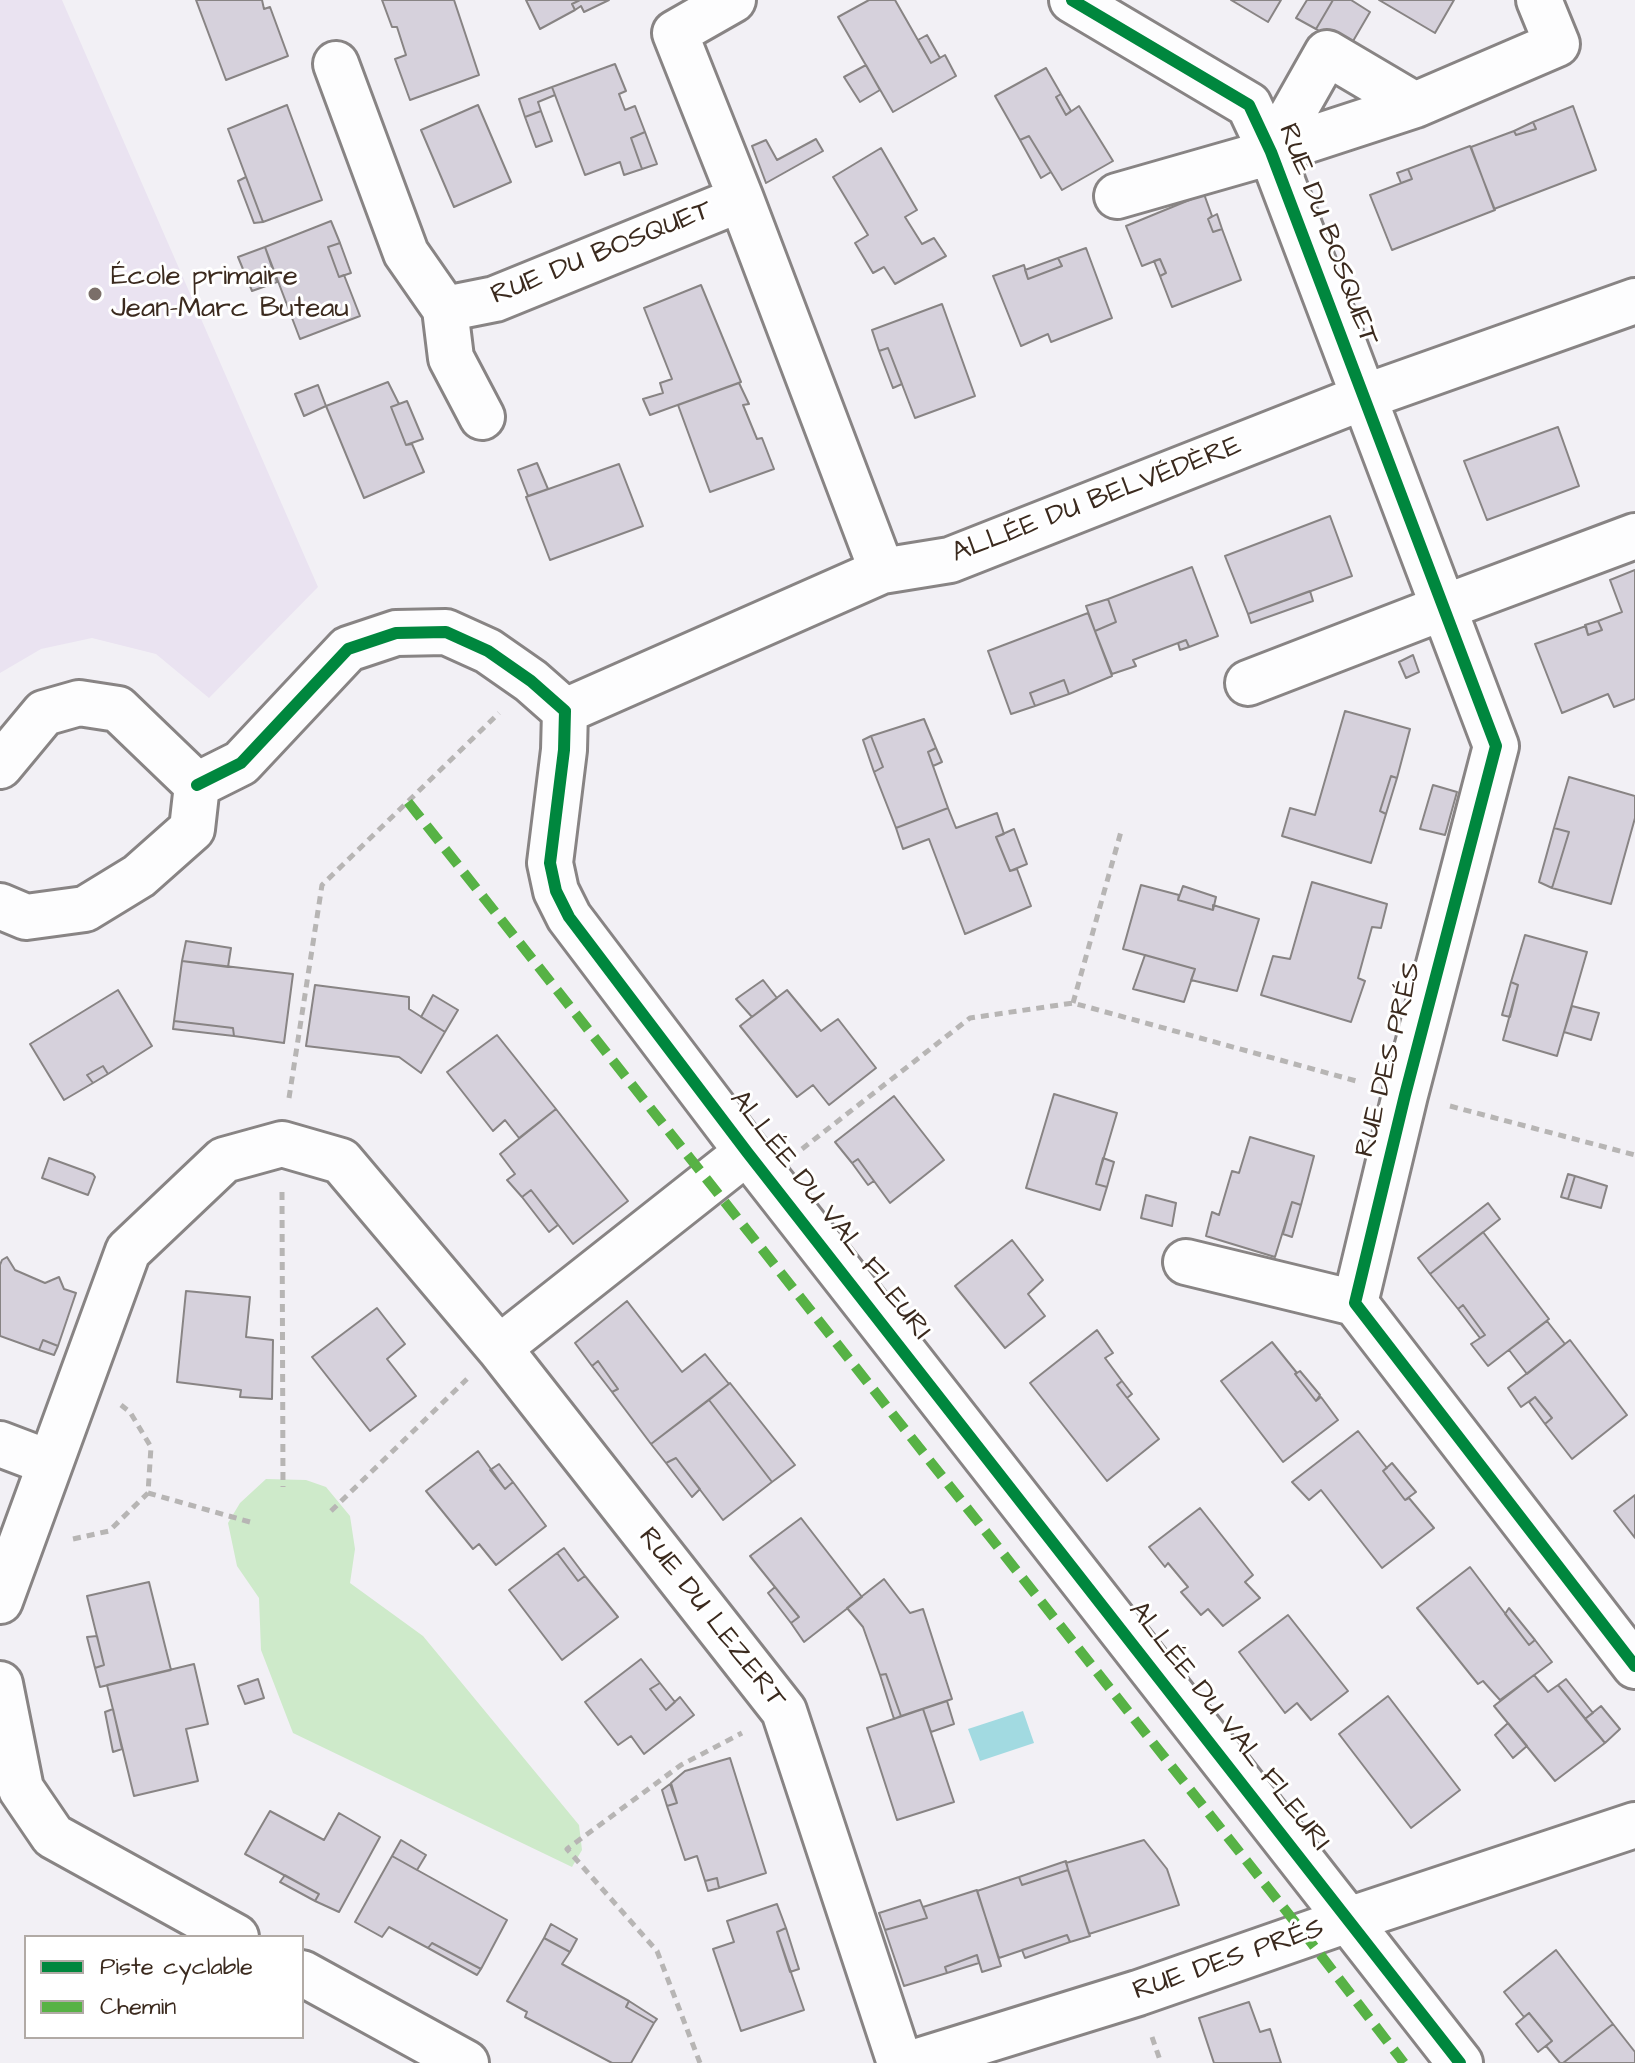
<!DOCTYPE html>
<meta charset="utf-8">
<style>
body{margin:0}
#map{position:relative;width:1635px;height:2063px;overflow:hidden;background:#f2f0f5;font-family:"Architects Daughter",sans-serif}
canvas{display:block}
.legend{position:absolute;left:24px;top:1935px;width:280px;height:104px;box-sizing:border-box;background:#fff;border:2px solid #b1aaa5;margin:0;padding:10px 14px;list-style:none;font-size:24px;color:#3b2a1e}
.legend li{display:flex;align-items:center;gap:16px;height:40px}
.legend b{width:40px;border:2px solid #b1aaa5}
</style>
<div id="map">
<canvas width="1635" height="2063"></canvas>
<ul class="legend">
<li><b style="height:10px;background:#00873e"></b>Piste cyclable</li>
<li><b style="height:10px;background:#57b245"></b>Chemin</li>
</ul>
</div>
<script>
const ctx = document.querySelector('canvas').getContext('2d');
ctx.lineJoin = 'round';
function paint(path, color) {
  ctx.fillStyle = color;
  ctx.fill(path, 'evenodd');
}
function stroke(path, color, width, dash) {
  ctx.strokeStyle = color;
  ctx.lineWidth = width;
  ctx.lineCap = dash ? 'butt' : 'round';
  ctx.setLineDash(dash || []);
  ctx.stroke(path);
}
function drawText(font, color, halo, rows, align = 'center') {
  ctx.font = font + ' "Architects Daughter",sans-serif';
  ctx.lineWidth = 6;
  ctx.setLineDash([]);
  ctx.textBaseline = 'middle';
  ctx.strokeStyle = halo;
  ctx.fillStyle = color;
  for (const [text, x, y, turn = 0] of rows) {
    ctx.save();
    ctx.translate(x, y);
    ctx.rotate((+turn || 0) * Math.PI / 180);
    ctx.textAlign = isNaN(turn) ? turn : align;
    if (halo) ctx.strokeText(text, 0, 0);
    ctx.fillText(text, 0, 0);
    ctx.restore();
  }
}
paint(new Path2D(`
 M0,0H62L318,587L209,698L156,654L92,638L41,649L0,673Z`), '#eae3f1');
paint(new Path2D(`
 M266,1479L306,1480L326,1487L350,1516L355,1549L350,1583L423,1636L579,1825L582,1850L572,1867L293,1733L261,1650L259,1598L237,1566L228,1523L240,1503Z`), '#ceeaca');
paint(new Path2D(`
 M1023,1711L1034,1743L980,1761L968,1729Z`), '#a2dae1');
const building = new Path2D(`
 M196,0H262L264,9L270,7L288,56L226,80Z
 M382,0H454L479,75L410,100L395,59L406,55L397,27H392Z
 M526,0H580L572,4L575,10L540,29Z
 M580,0H609L584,12L581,6L575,10L572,4Z
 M869,0H895L931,63L945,55L956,76L893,112L838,17Z
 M1231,0H1281L1268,22Z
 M1307,0H1333L1316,29L1296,18Z
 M1333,0H1351L1370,12L1349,48L1316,29Z
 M1379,0H1454L1435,33Z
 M927,35L940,58L931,63L918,40Z
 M615,64L626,91L619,94L625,110L635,106L645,132L631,138L642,169L624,175L620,162L585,175L552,87Z
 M866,65L880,90L860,102L844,77Z
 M1046,68L1061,94L1056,97L1066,115L1079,106L1113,161L1062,190L1029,136L1020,140L995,96Z
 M552,87L555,95L538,102L541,111L525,117L519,99Z
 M1061,94L1071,111L1066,115L1056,97Z
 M287,105L322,200L263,222L228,129Z
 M478,105L511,182L454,207L421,130Z
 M1573,106L1596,170L1494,209L1471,147L1514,131L1516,135L1536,129L1533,122Z
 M541,111L552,141L536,147L525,117Z
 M1533,122L1536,129L1516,135L1514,131Z
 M645,132L657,164L642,169L631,138Z
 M1029,136L1051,172L1041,178L1020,140Z
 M816,139L823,151L766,183L752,146L766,140L777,160Z
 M1470,146L1495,210L1392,250L1370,195L1412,179L1408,169Z
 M881,148L917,210L905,217L922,244L934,238L946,256L895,284L884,267L873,273L855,243L868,235L833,177Z
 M1408,169L1412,179L1401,183L1397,173Z
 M246,177L263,222L254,223L238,181Z
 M1204,194L1212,216L1208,219L1213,232L1222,229L1241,280L1172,307L1160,276L1166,273L1160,259L1142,266L1126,226Z
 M1217,214L1222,229L1213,232L1208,219Z
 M331,221L340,243L328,247L339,277L344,275L360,316L300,339L265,247Z
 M340,243L351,273L339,277L328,247Z
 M265,247L277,282L252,291L238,257Z
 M1086,248L1112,318L1051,342L1048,334L1021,346L993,276L1024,265L1028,279L1062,266L1058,258Z
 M1058,258L1062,266L1028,279L1025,270Z
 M1160,259L1166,273L1160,276L1154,261Z
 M701,285L741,382L650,415L643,399L663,393L660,383L672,379L644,308Z
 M942,304L975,396L915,418L888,348L879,351L872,330Z
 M888,348L902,384L893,388L879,351Z
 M388,382L399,404L391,407L406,445L412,444L424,472L364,498L326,406Z
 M739,383L749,404L743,405L757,439L762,438L774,469L710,492L678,405Z
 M318,385L326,406L304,416L295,394Z
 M407,401L423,439L406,445L391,407Z
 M1558,427L1579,486L1487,520L1464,461Z
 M537,463L548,489L528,496L518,470Z
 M619,464L643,526L550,560L526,497Z
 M1330,516L1352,576L1248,614L1225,556Z
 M1192,567L1218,636L1189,647L1186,640L1133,660L1136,666L1112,674L1095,631L1116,622L1108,599Z
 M1635,570V699L1614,707L1608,694L1562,713L1535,644L1586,626L1588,635L1602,630L1598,621L1622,612L1610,580Z
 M1310,591L1313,601L1251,623L1248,614Z
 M1108,599L1116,622L1095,631L1086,606Z
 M1088,613L1112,676L1069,694L1064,680L1030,693L1035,706L1011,714L988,651Z
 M1598,621L1602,630L1588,635L1585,625Z
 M1186,640L1189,647L1180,650L1178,643Z
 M1413,655L1419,672L1406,678L1399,662Z
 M1064,680L1069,694L1035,706L1030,693Z
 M1345,711L1410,729L1397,778L1391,776L1380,811L1386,814L1371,863L1282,836L1290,808L1315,815Z
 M924,719L936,748L928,752L948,808L896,828L874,772L883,767L871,736Z
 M871,736L883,767L874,772L863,740Z
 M936,748L942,762L933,766L928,752Z
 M1391,776L1397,778L1386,814L1380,811Z
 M1569,777L1635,796V818L1611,904L1552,888L1569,832L1554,828Z
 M1433,785L1457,792L1445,835L1420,829Z
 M948,808L956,828L997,813L1004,834L996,837L1010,871L1017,869L1031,906L965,934L929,839L903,849L896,828Z
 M1554,828L1569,832L1552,888L1539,882Z
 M1014,829L1027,864L1010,871L996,837Z
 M1312,882L1387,904L1381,928L1372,927L1358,978L1365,981L1351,1022L1261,995L1273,956L1290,959Z
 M1141,885L1179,895L1178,900L1213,910V905L1259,919L1237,991L1191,980L1195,969L1123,949Z
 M1183,886L1216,897L1213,910L1178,900Z
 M1525,935L1587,952L1557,1056L1503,1040L1518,985L1511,982Z
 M186,941L231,948L228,967L182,961Z
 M1145,955L1195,969L1184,1002L1133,989Z
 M182,961L293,974L284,1043L234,1036L233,1028L174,1021Z
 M763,980L777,998L752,1017L736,999Z
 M1511,982L1518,985L1510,1017L1502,1015Z
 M315,985L409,997V1009L445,1032L421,1073L399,1057L306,1046Z
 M118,990L152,1046L108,1074L103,1066L87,1075L93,1083L64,1100L30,1044Z
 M787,990L821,1031L838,1019L876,1068L829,1105L813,1085L797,1097L740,1026Z
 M433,995L458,1010L445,1032L421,1017Z
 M1572,1006L1599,1013L1591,1040L1564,1032Z
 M174,1021L233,1028L234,1036L173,1029Z
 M497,1035L556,1109L519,1138L505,1120L493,1131L447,1072Z
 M103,1066L108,1074L93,1083L87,1075Z
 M1054,1094L1117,1113L1096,1184L1107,1187L1100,1210L1026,1188Z
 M894,1096L944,1160L890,1203L858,1159L852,1163L835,1142Z
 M556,1109L628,1201L573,1244L531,1190L522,1197L507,1180L515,1174L500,1154Z
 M1250,1137L1314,1156L1301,1205L1292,1202L1275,1257L1206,1236L1212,1212L1219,1215L1232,1171L1239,1173Z
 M49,1158L93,1174L95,1177L88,1195L42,1178Z
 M1103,1158L1114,1162L1107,1187L1096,1184Z
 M858,1159L874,1181L868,1185L852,1163Z
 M1568,1174L1575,1176L1568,1199L1561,1197Z
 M1575,1176L1607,1186L1601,1208L1568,1199Z
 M531,1190L558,1225L549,1232L522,1197Z
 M1146,1195L1176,1203L1172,1226L1141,1218Z
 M1292,1202L1301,1205L1292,1237L1283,1234Z
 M1488,1203L1500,1219L1430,1274L1418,1258Z
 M1483,1232L1549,1319L1488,1366L1471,1344L1485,1335L1463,1305L1458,1309L1430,1274Z
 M1012,1240L1043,1280L1028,1294L1045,1316L1005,1348L955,1286Z
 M7,1257L15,1270L45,1283L59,1277L64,1289L76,1293L58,1346L43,1340L39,1350L0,1336V1265L2,1260Z
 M186,1291L250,1297L246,1337L273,1340L272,1399L240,1397L241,1390L177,1382Z
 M627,1301L682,1372L705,1354L729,1384L651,1444L612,1392L618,1389L598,1361L592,1366L575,1343Z
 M1463,1305L1485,1335L1480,1338L1458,1309Z
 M377,1308L405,1344L387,1359L416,1396L370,1431L312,1357Z
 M1547,1321L1565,1344L1527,1374L1509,1350Z
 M1097,1330L1113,1353L1105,1358L1122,1381L1117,1385L1159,1439L1107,1481L1030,1383Z
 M43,1340L58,1346L54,1355L39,1350Z
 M1570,1340L1627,1415L1572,1459L1545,1424L1552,1418L1535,1397L1521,1407L1508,1388Z
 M1272,1342L1297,1373L1295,1374L1316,1401L1321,1397L1338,1420L1283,1462L1221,1381Z
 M598,1361L618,1389L612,1392L592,1366Z
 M1300,1371L1320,1395L1316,1401L1295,1374Z
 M1122,1381L1132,1394L1127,1398L1117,1385Z
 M730,1383L795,1465L772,1482L709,1400Z
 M1535,1397L1552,1418L1545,1424L1529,1402Z
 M709,1400L772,1482L723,1520L676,1458L666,1463L651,1444Z
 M1358,1431L1387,1468L1383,1471L1405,1500L1409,1498L1434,1528L1382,1568L1321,1490L1309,1500L1292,1482Z
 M478,1451L505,1489L513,1482L546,1526L496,1565L479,1544L473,1549L426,1491Z
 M676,1458L700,1489L692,1497L666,1463Z
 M1392,1463L1416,1492L1405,1500L1383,1471Z
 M499,1464L513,1482L505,1489L490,1470Z
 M1635,1495V1538L1614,1511Z
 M1200,1508L1253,1575L1245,1582L1260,1598L1223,1626L1208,1609L1201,1615L1181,1592L1188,1587L1168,1563L1165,1567L1149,1547Z
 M801,1518L862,1597L804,1642L791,1623L799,1617L750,1556Z
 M564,1548L585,1576L578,1581L557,1553Z
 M557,1553L578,1581L585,1576L618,1617L562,1660L509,1590Z
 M1470,1567L1529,1645L1535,1640L1552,1662L1500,1700L1483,1681L1478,1684L1417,1608Z
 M884,1579L910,1613L923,1609L952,1699L901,1716L886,1674L880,1675L863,1627L847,1608Z
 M149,1582L171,1670L100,1687L95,1668L104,1665L87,1596Z
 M775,1587L799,1617L791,1623L768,1593Z
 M1509,1608L1535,1640L1529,1645L1505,1614Z
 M1288,1615L1348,1691L1311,1720L1297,1703L1285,1713L1239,1652Z
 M97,1636L104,1665L95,1668L87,1637Z
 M641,1659L660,1683L650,1689L666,1710L680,1697L694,1715L644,1754L631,1736L618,1745L585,1702Z
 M194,1664L208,1724L186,1729L198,1781L134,1796L107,1685Z
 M886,1674L901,1716L894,1719L880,1675Z
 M1534,1675L1548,1692L1558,1685L1605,1743L1555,1781L1494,1706Z
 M258,1679L264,1698L245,1704L238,1686Z
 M1566,1679L1593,1713L1585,1719L1558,1685Z
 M660,1683L675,1702L666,1710L650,1689Z
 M1388,1696L1460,1790L1411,1828L1339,1734Z
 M947,1701L954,1724L931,1732L923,1709Z
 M1601,1706L1620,1729L1605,1743L1585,1719Z
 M113,1709L122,1749L113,1752L105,1712Z
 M923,1709L954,1802L897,1820L867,1728Z
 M1508,1723L1527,1746L1513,1758L1495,1735Z
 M730,1758L766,1873L719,1888L717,1878L705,1881L697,1856L685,1860L667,1806L677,1803L671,1783L685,1771Z
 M670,1784L677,1803L667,1806L662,1790Z
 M270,1811L324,1840L339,1813L380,1837L339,1912L315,1901L319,1894L245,1854Z
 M401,1840L426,1855L417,1870L392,1856Z
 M1144,1840L1167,1869L1179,1905L1089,1934L1066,1863Z
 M392,1856L507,1920L481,1969L432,1943L428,1948L389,1927L382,1937L355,1922Z
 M1066,1861L1068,1870L1022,1885L1019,1877Z
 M1068,1870L1090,1936L1070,1942L1067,1935L999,1958L977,1891L1019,1877L1022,1885Z
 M285,1875L319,1894L315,1901L280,1882Z
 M717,1878L719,1888L708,1891L705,1881Z
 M977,1890L1001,1966L982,1972L977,1955L945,1967L947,1973L904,1986L885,1930L927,1918L923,1907Z
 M920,1900L927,1918L885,1930L879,1913Z
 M777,1904L786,1928L777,1932L804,2010L741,2031L713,1949L734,1942L727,1921Z
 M551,1924L577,1939L570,1952L544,1938Z
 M786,1928L799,1969L790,1972L777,1932Z
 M1067,1935L1070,1942L1025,1958L1022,1950Z
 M544,1938L570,1952L562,1964L629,2001L626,2007L654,2023L631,2063H612L525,2017L527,2012L507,2001Z
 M432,1943L481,1969L477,1975L428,1948Z
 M1556,1950L1613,2024L1563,2063H1560L1546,2046L1552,2041L1529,2013L1524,2017L1504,1992Z
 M977,1955L979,1963L947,1973L945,1967Z
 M629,2001L657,2019L654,2023L626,2007Z
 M1249,2002L1260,2032L1270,2029L1281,2063H1214L1199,2018Z
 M1529,2013L1552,2041L1538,2052L1516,2024Z
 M1613,2024L1635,2052V2063H1563Z`);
paint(building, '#d6d1dc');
stroke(building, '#888484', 2);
const minor = new Path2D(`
 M733,0L675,33L741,199L882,571
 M1072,0L1249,105L1271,152L1496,746L1405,1095L1355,1303L1635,1666
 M336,64L406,253L445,309L451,358L482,417
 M1271,152L1327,53L1415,105
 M1117,196L1271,152L1415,105L1557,44L1539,0
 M445,309L495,299L741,199
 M1248,683L1445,607L1635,536
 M565,711L882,571L950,560L1364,397L1635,301
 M0,766L44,713L79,703L118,709L197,785
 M197,785L241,763L348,649L396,633L446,632L488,651L531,681L565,711L564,750L550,863L556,891L569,917L747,1152L1460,2063
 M0,906L26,917L85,909L139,876L192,829L197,785
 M1186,1262L1355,1303
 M499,1348L747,1152
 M0,1444L50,1463
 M0,1601L128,1251L224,1160L282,1144L341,1161L499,1348L784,1711L900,2063
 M0,1684L21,1789L53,1836L236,1937
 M302,1973L466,2063
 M912,2063L1138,1993L1348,1920L1635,1825`);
stroke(minor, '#888484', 50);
stroke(new Path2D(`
 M1073,1003L1122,828
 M289,1098L322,885L499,713
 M1450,1106L1635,1155
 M802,1149L970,1018L1073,1003L1360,1082
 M282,1192L283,1487
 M148,1493L250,1522
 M331,1511L467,1379
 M73,1539L109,1531L148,1493L151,1447L130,1412L121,1405
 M1152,2037L1161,2063
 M700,2063L657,1951L567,1849L681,1765L742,1733`), '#b7b5b4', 5, [8, 6]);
stroke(minor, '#fdfdfe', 44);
stroke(new Path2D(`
 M408,802L1306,1936L1404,2063`), '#57b245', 10, [20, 10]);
stroke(new Path2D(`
 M1072,0L1249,105L1271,152L1496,746L1405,1095L1355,1303L1635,1666
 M197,785L241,763L348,649L396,633L446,632L488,651L531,681L565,711L564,750L550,863L556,891L569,917L747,1152L1460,2063`), '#00873e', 12);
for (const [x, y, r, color] of [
 [95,294,8,"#7b6f69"]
]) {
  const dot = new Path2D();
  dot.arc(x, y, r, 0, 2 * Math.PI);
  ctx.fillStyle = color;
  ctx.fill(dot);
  stroke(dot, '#fff', 3);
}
drawText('28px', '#3b2a1e', '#fff', [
 ["RUE DU BOSQUET",1327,235,69],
 ["RUE DU BOSQUET",602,254,-22],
 ["ALLÉE DU BELVÉDÈRE",1097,501,-21],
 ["RUE DES PRÉS",1390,1060,-76],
 ["ALLÉE DU VAL FLEURI",829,1216,52],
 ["RUE DU LEZERT",711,1619,52],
 ["ALLÉE DU VAL FLEURI",1228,1727,52],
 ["RUE DES PRÉS",1229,1961,-19]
]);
drawText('28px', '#3b2a1e', '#fff', [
 ["École primaire",111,278],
 ["Jean-Marc Buteau",111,310]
], 'left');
</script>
